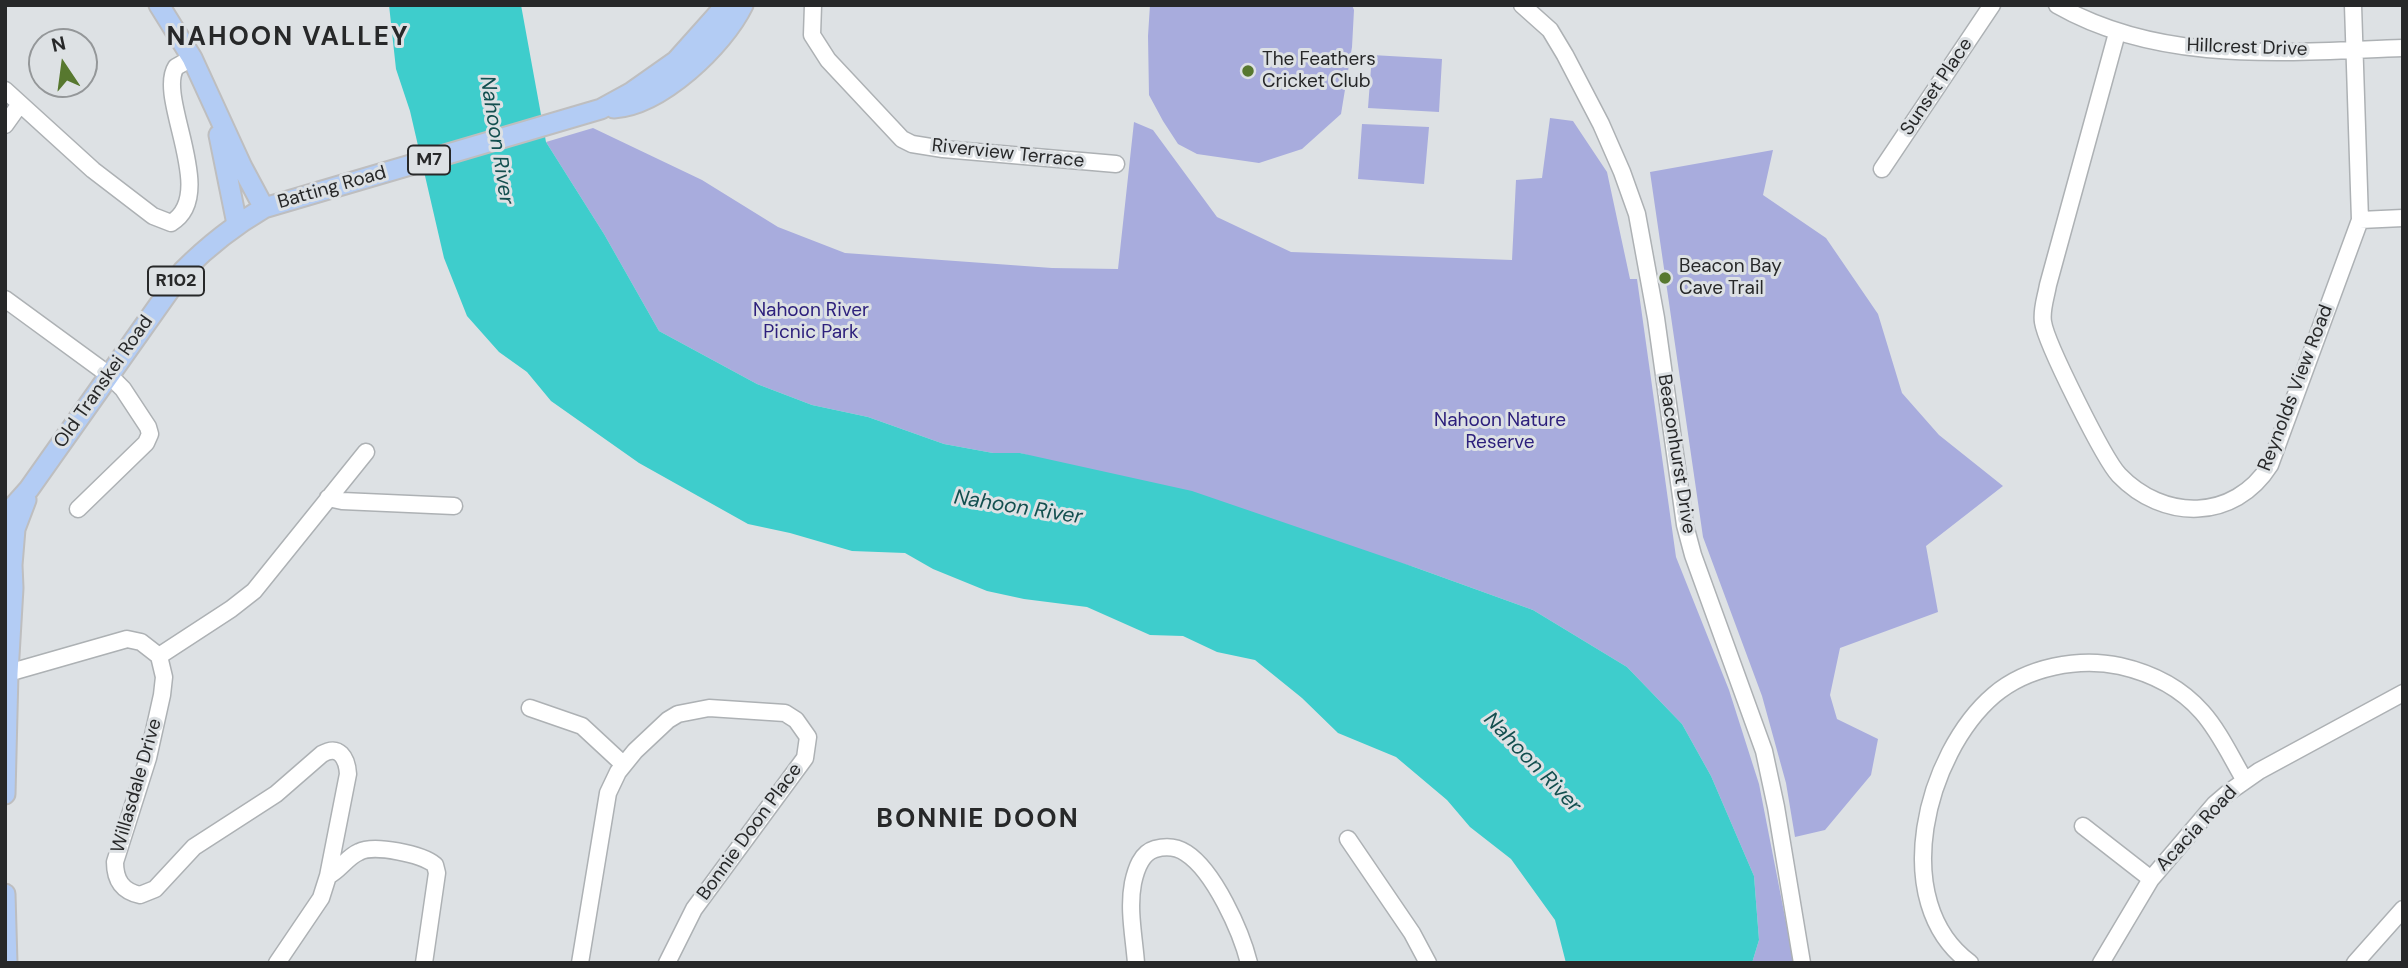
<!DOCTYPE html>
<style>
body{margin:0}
#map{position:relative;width:2408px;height:968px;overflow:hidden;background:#dde1e4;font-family:"DM Sans",sans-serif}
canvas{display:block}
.frame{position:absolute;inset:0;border:7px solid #272829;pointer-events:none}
.north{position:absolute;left:28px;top:28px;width:70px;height:70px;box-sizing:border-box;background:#dde1e4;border:2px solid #949799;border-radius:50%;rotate:347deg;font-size:19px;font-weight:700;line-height:28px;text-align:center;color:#272829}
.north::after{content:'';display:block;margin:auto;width:24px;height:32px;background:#57782f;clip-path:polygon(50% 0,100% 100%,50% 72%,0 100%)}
</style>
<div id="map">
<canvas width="2408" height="968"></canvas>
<div class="frame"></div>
<div class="north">N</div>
</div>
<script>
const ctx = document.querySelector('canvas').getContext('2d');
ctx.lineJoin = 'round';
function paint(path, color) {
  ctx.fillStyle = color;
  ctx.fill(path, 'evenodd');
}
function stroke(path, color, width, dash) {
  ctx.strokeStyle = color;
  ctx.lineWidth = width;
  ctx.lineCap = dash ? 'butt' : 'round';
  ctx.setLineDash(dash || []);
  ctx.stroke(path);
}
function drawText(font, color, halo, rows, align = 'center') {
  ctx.font = font + ' "DM Sans",sans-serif';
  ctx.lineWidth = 6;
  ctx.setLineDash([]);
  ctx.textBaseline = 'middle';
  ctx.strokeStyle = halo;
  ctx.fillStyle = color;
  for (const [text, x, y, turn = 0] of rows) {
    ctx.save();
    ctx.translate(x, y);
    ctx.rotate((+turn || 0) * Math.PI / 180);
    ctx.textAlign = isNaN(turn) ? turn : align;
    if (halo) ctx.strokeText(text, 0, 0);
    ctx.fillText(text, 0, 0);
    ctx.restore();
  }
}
paint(new Path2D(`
 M1150,5H1352L1354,10L1352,47L1341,114L1302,149L1259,163L1197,154L1178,144L1163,121L1149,95L1148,36Z
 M1372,55L1442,59L1439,112L1368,108Z
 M1550,118L1573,121L1607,172L1630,279H1637L1676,557L1729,690L1759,784L1794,963H1752L1759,940L1754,876L1711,776L1682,724L1627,667L1533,610L1414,567L1020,453H993L944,444L868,417L812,405L757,384L659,331L604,234L546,142L593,128L702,180L778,227L845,253L1052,268L1118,269L1134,122L1153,130L1217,217L1291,252L1512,260L1516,180L1542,178Z
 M1362,124L1429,127L1424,184L1358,179Z
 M1773,150L1763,195L1826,238L1878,314L1902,393L1939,435L2003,486L1926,546L1938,612L1840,648L1830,695L1837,719L1878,739L1871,775L1825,830L1795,837L1786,783L1762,696L1703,537L1650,172Z`), '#a8acdd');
paint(new Path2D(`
 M389,5H521L546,142L604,234L659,331L757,384L812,405L868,417L944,444L993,453H1020L1192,491L1414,567L1533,610L1627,667L1682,724L1711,776L1754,876L1759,940L1752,963H1566L1555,920L1511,859L1470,827L1447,800L1396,757L1338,733L1302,698L1255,660L1217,652L1183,636L1150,635L1087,607L1024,599L987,591L933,569L905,553L852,551L790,533L748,524L639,463L551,401L527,372L499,352L467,316L444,258L410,111L396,69Z`), '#3ecdcc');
const minor = new Path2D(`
 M813,5L812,35L828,60L902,139L912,144L943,149L1116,164
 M1522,5L1550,30L1565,55L1601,124L1622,172L1637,214L1656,318L1685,525L1693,555L1764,751L1776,807L1802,963
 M2057,5C2162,65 2287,52 2403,48
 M2117,33L2048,285C2046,297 2041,310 2043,322C2046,343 2104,459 2119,475C2163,521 2234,522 2270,465L2360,220L2353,5
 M5,90L93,170L153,216L171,223C219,195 156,98 176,67L192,58
 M5,125L20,104
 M1882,169L1992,5
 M2360,220L2403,218
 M5,299L109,375L123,389L148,427L150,434L146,443L78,509
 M328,498L342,501L454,506
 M159,656L231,609L254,591L366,452
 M8,673L127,639L141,642L159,656L164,677L162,695L148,758L115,862C115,880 122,891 140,895L155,889L194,847L276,794L322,754C339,744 347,758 348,774L328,876
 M530,708L582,726L623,764
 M2083,826L2151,879
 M1348,839L1412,933L1428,963
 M277,963L321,898L328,876C340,870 347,857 359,852C374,844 422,854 435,865L437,873L424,963
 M580,963L608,793L618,772L635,751L668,720L678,714L709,708L785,713L796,720L808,737L805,758L694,909L667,963
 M1136,963C1134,937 1128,909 1133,883C1136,869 1141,853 1155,849C1166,846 1177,847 1186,853C1214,871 1241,931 1249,963
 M1970,963C1887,902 1926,753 1994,695C2027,667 2079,657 2120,666C2151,673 2180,687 2202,712C2219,731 2231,757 2244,779
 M2101,963L2151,879L2215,804L2229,792L2259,771L2403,693
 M2355,963L2403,909`);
const major = new Path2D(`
 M159,5L192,58L242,167L264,208
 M614,108C661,105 723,46 743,5
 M219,135L237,224
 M5,516L29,489L183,271C208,246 233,226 264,208L601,109L632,92L676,61L726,5
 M5,553L12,565L13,588L8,673L5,794
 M12,565L15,529L26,500
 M5,894L7,963`);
stroke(minor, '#adb1b4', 19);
stroke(major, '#bebebf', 23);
stroke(minor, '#fff', 16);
stroke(major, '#b3ccf4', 19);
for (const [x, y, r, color] of [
 [1248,71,7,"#57782f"],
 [1665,278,7,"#57782f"]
]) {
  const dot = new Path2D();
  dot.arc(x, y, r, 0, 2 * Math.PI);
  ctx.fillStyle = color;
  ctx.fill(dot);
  stroke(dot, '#dde1e4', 2.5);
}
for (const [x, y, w] of [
 [429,160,42],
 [176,281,56]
]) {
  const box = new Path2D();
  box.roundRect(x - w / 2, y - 14.5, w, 29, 5);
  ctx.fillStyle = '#dde1e4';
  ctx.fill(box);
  stroke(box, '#272829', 2);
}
drawText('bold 18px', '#272829', null, [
 ["M7",429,160],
 ["R102",176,281]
]);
drawText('19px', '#272829', '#dde1e4', [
 ["Hillcrest Drive",2247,48,2],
 ["Sunset Place",1937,87,-56],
 ["Riverview Terrace",1008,154,6],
 ["Batting Road",332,188,-16],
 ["Old Transkei Road",104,382,-55],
 ["Reynolds View Road",2296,388,-69],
 ["Beaconhurst Drive",1676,454,81],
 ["Willasdale Drive",137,786,-74],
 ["Acacia Road",2197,829,-47],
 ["Bonnie Doon Place",750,832,-54]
]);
drawText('19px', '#272829', '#dde1e4', [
 ["The Feathers",1262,60],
 ["Cricket Club",1262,82],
 ["Beacon Bay",1679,267],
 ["Cave Trail",1679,289]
], 'left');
drawText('19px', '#2d207c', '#dde1e4', [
 ["Nahoon River",811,311],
 ["Picnic Park",811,333],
 ["Nahoon Nature",1500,421],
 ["Reserve",1500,443]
]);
drawText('italic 21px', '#134f4f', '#dde1e4', [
 ["Nahoon River",496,140,81],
 ["Nahoon River",1018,508,9],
 ["Nahoon River",1532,763,46]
]);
ctx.letterSpacing = '2px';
drawText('bold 26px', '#272829', '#dde1e4', [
 ["NAHOON VALLEY",288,38],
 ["BONNIE DOON",978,820]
]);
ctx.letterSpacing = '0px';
</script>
